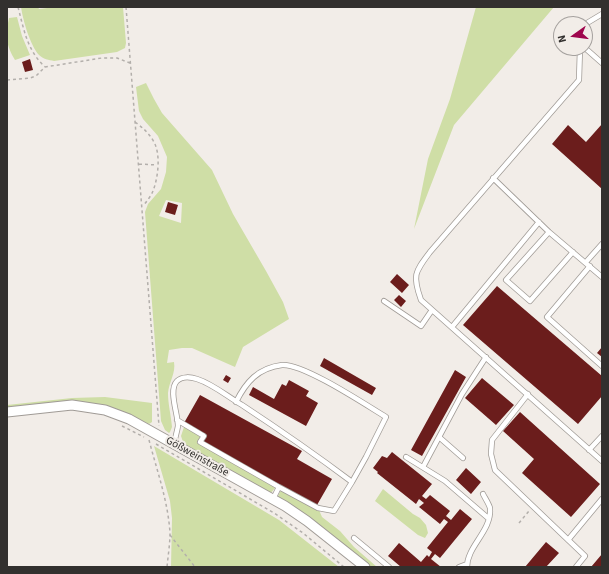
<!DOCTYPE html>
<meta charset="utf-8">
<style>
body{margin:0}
#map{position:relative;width:609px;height:574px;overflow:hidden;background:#f2ede8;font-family:"Source Sans 3",sans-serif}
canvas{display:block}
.frame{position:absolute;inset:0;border:8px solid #32302e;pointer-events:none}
.north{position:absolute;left:553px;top:16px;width:40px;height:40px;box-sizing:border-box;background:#f2ede8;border:1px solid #a5a19e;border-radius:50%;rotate:256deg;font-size:11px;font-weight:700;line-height:16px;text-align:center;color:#32302e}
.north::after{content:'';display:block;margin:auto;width:14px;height:18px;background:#9f074e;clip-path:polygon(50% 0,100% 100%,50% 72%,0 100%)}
</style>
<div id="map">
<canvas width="609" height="574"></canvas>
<div class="frame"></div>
<div class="north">N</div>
</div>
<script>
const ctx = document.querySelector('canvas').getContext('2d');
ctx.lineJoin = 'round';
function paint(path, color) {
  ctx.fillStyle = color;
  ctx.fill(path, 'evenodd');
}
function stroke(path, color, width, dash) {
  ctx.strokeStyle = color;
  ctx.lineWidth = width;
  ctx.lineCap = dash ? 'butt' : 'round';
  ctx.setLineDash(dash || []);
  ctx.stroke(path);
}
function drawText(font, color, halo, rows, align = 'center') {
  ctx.font = font + ' "Source Sans 3",sans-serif';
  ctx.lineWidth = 4;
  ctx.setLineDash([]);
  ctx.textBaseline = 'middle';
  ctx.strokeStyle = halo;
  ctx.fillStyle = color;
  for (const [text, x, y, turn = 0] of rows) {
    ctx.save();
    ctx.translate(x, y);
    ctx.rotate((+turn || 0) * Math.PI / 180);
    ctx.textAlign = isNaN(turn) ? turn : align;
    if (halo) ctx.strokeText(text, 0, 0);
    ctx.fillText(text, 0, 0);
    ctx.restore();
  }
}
paint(new Path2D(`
 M21,7H38L39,9L55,7H123L126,43L125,48L117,52L54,61C49,60 43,59 39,55C30,45 23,20 21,7Z
 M476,7H554L454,125L414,229L428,159L450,99Z
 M17,17L22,36L30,55L15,60C6,45 5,36 9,18Z
 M146,83L154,99L162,113L212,170L233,214L266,271L283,302L289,319L243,347L235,367L192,348H182L169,350L167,363L174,362C176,373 169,382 168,393C168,404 171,415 172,427L170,432L169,433L165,430L161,421L145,212L148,204L161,189L166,172L167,157L158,136L143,119L139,111L136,87ZM166,200L182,203L181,223L159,216Z
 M105,397L152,403V422L149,424L116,409L82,402L7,408V405L72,398Z
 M184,427L200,436L198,443L276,487L270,494L184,445L181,436Z
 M154,446L279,520L339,567H171L172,518L170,501Z
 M383,489L413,514L420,518L426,525L428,533L425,538L418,535L375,501Z
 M281,490L319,510L322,517L340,531L354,547L377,567H370L335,539L277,498Z`), '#cfdea6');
paint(new Path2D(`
 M30,59L33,70L25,72L22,62Z
 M602,124V189L552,144L568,125L586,142Z
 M168,202L178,205L175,215L165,212Z
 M397,274L409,285L402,293L390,282Z
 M497,286L602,376V396L578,424L463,325Z
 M399,295L406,301L401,307L394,300Z
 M602,347V357L597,353Z
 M324,358L376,388L372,395L320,366Z
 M455,370L466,377L422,456L411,450Z
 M226,375L231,378L228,383L223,380Z
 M482,378L514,405L496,425L465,398Z
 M289,380L309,391L306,396L318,403L306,426L249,395L253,387L274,399L282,384L286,386Z
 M200,395L302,451L297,459L332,479L317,505L202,442L206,436L184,423Z
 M520,412L600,484L571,517L522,473L534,459L503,431Z
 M392,452L432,484L422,496L426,499L430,495L450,511L446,516L451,520L460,509L472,519L440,558L435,554L431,559L441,567H401L388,556L399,543L421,562L427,555L429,557L432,552L427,548L448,522L444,519L440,524L419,507L424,503L419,499L416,504L377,473L378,472L373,468L382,456L387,458Z
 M466,468L481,482L471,494L456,480Z
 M546,542L559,553L546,567H525Z
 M602,554V567H591Z`), '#6b1d1c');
const lane = new Path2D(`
 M585,29L587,23L602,14
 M580,48L579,80L430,252C415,272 412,275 421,300L602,461
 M585,48L602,63
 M493,178L549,232L602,277
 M549,232L506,280L530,301L573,252
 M586,262L602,244
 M590,266L547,317L602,366
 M384,301L421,326L432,310
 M452,327L539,222
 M528,394L492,440L491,454L495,470L585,556L576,567
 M236,402C246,382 258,368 282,365C303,363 366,405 386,417L366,457L352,482
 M439,437L463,458
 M174,444C175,438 177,432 178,426C178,414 168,390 177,381C182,376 191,377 197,379C213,384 228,397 242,405C280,430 316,455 352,482L334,511L318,508L279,487L200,442L204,436L177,420
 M589,450L602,436
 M406,457L445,481L488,518
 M423,467L462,394L486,357
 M273,499L279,487
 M354,538L389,567
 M568,540L602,499
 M459,567L467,564
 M467,567C467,546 492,531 490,508C489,504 485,498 483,494`);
const street = new Path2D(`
 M7,412L72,405L105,410L129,419L285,506L307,521L365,567`);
stroke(lane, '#a09b96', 6);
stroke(street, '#a09b96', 11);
stroke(new Path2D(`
 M18,7C24,30 27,50 45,67
 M126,7L159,426
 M7,80L30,78L36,76L45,67L102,58H117L130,63
 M135,122C143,128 149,133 154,142C161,155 158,178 153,191C151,196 147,201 143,206
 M139,164L157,165
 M122,426L144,437
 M149,440C157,471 168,501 170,533C170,544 168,556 167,567
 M156,444L274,513L303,533L344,567
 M519,523L529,511
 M170,535L195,567`), '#b3afab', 1.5, [3, 3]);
stroke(lane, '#fff', 4.5);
stroke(street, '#fff', 9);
drawText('11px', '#32302e', '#f2ede8', [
 ["Gößweinstraße",197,457,29]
]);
</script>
